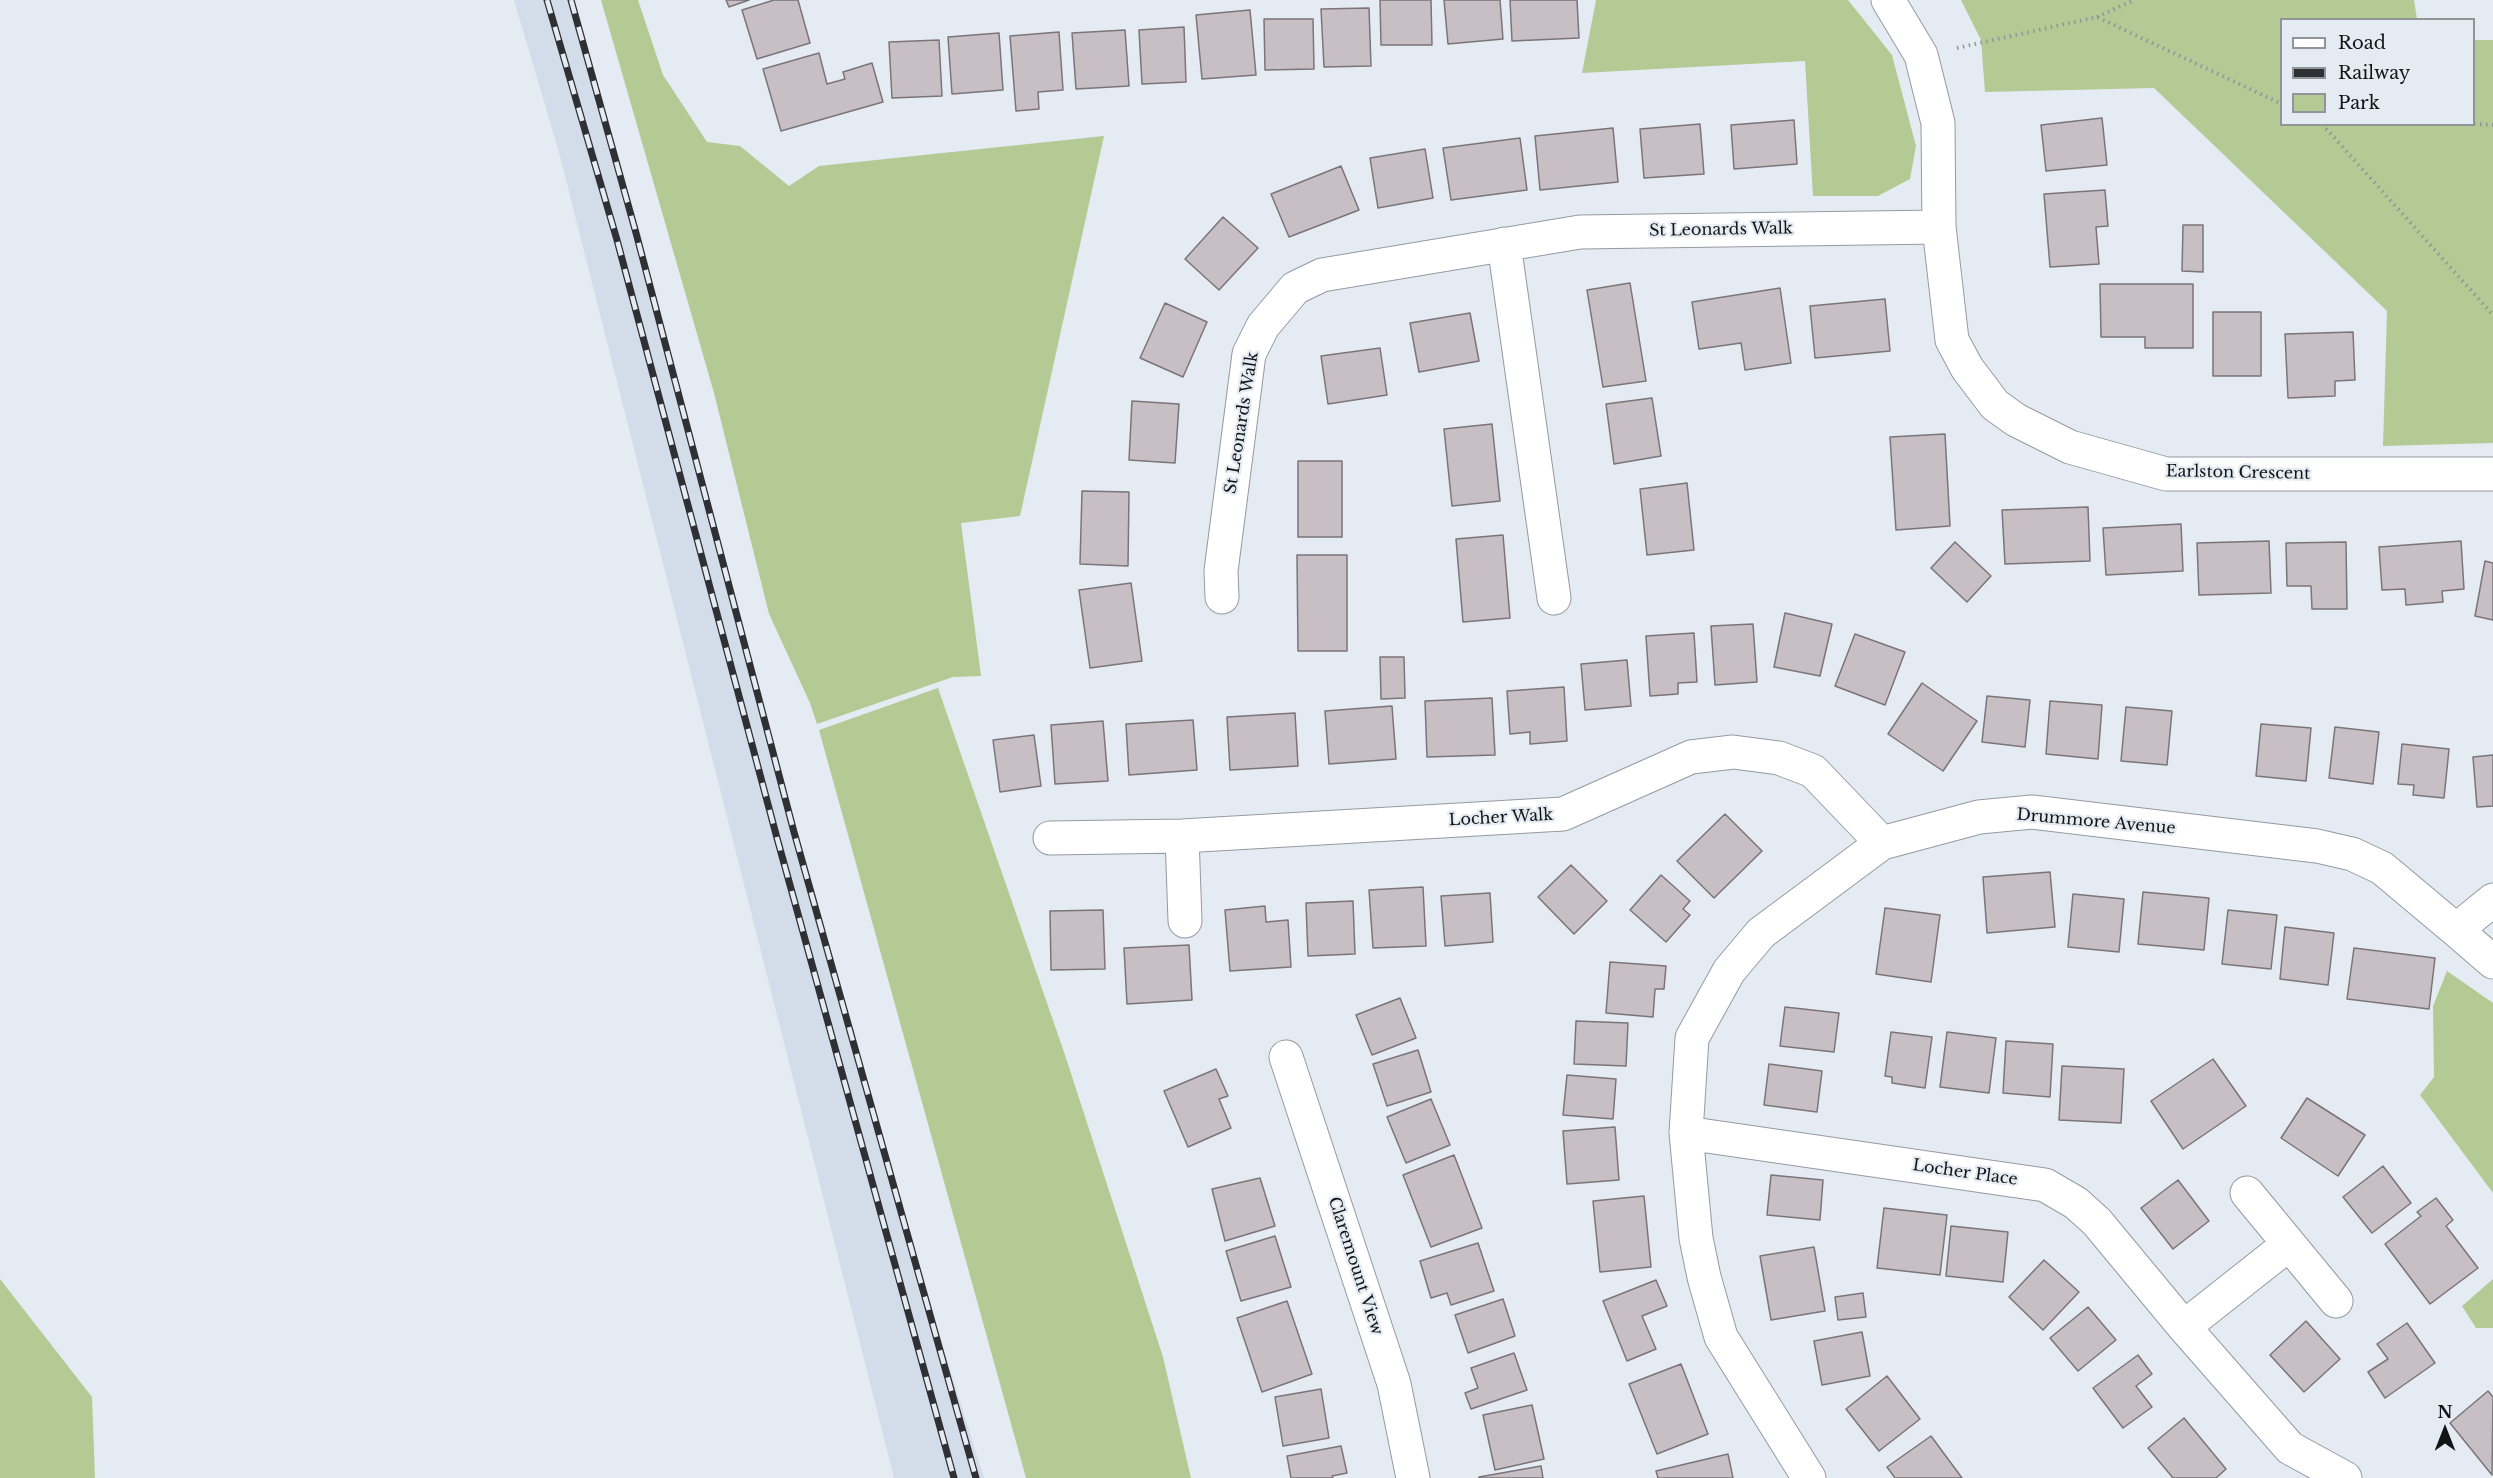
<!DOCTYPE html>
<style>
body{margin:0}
#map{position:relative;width:2493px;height:1478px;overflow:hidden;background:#e5ebf2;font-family:"Libre Baskerville",serif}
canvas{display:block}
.legend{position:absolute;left:2280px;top:18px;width:195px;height:108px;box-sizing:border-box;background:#e5ebf2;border:2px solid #91959a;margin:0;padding:8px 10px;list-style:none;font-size:18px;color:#121417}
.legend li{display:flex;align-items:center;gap:12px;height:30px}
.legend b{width:30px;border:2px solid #91959a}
.north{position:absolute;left:2415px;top:1400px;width:60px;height:60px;-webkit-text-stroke:4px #e5ebf2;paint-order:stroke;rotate:0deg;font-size:16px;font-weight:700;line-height:24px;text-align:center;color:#121417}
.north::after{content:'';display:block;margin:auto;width:21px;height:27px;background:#121417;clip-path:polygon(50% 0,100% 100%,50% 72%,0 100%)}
</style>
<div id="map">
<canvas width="2493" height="1478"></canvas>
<ul class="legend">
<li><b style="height:8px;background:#fff"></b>Road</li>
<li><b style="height:8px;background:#2e3034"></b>Railway</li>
<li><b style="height:16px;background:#b4ca95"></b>Park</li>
</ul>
<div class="north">N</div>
</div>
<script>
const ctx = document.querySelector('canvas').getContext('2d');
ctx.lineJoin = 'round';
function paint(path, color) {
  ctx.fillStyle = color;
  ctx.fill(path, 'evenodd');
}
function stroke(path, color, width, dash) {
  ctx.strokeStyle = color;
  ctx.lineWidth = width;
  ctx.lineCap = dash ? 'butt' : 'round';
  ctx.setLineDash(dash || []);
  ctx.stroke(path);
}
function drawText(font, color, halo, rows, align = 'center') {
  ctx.font = font + ' "Libre Baskerville",serif';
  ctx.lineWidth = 4.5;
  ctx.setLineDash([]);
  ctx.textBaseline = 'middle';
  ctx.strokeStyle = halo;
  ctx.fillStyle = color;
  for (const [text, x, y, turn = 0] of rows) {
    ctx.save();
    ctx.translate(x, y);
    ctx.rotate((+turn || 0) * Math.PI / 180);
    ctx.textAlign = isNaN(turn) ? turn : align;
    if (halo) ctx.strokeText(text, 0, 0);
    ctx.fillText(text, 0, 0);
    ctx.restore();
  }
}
paint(new Path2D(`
 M514,0H568L890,1176L984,1478H894L560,156Z`), '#d3ddea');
paint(new Path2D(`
 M601,0H638L663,75L707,142L740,146L789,186L819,166L1104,136L1020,516L961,523L981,676L953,677L817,724L810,703L769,614L714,393Z
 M1596,0H1848L1892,55L1916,146L1910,179L1878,196H1813L1805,61L1582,73Z
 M1961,0H2414L2417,19L2282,20V124H2474V40H2493V443L2383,446L2387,311L2154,88L1985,92L1981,40Z
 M938,688L1065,1055L1163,1357L1191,1478H1026L819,730Z
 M2447,971L2493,1003V1193L2420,1095L2434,1077L2433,1006Z
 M0,1279L92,1397L95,1478H0Z
 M2493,1279V1328H2476L2462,1306Z`), '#b4ca95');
const building = new Path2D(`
 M726,0H749L729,7Z
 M774,0H798L810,43L757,59L742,10Z
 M1380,0H1431L1432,45H1381Z
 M1444,0H1500L1503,39L1448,44Z
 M1510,0H1577L1579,38L1512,41Z
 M1369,8L1371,66L1324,67L1321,9Z
 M1250,10L1256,75L1202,79L1196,15Z
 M1264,19H1313L1314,69L1265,70Z
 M1184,27L1186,82L1142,84L1139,30Z
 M1125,30L1129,86L1076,89L1072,33Z
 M1059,32L1063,90L1038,92L1039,109L1016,111L1010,36Z
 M999,33L1003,90L952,94L948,37Z
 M939,40L942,96L892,98L889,42Z
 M819,53L827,84L845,79L843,72L872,63L883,102L781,131L763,69Z
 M2102,118L2107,165L2046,171L2041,125Z
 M1794,120L1797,164L1734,169L1731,125Z
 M1700,124L1704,174L1644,178L1640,129Z
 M1613,128L1618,182L1540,190L1535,136Z
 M1520,138L1527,190L1451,200L1443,148Z
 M1425,149L1433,198L1378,208L1370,158Z
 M1341,166L1359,210L1289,237L1271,194Z
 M2105,190L2108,226L2096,227L2099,264L2050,267L2044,194Z
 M1223,217L1258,248L1219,290L1185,259Z
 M2183,225H2203V272L2182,271Z
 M1630,283L1646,381L1603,387L1587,290Z
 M2100,284H2193V348H2145V337H2101Z
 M1780,288L1791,363L1745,370L1741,343L1699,349L1692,302Z
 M1885,299L1890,351L1815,358L1810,306Z
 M1165,303L1207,322L1183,377L1140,358Z
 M2213,312H2261V376H2213Z
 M1470,313L1479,361L1419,372L1410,323Z
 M2353,332L2355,380L2335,381V396L2288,398L2285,334Z
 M1380,348L1387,395L1328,404L1321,356Z
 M1652,398L1661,456L1614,464L1606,404Z
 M1132,401L1179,404L1175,463L1129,460Z
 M1492,424L1500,501L1452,506L1444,429Z
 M1945,434L1950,526L1896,530L1890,437Z
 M1298,461H1342V537H1298Z
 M1687,483L1694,550L1647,555L1640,489Z
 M1082,491L1129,492L1128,566L1080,564Z
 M2088,507L2090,561L2005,564L2002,510Z
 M2181,524L2183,571L2106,575L2103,528Z
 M1503,535L1510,618L1463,622L1456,539Z
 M2269,541L2271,593L2199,595L2197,543Z
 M2461,541L2464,589L2442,591L2443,602L2406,605L2405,589L2382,590L2379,547Z
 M1955,542L1991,576L1967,602L1931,568Z
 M2346,542L2347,609H2312L2311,586H2287L2286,543Z
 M1297,555H1347V651H1298Z
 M2485,561L2493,563V620L2475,616Z
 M1131,583L1142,661L1090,668L1079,590Z
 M1785,613L1832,624L1820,676L1774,667Z
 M1753,624L1757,682L1715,685L1711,626Z
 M1694,633L1697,682L1678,683V694L1650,696L1646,636Z
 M1855,634L1905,652L1885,705L1835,686Z
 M1380,657H1404L1405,698L1381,699Z
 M1627,660L1631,706L1585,710L1581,664Z
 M1922,683L1977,721L1943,771L1888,734Z
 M1564,687L1567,741L1530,744V732L1510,734L1507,691Z
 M1987,696L2030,700L2025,747L1982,742Z
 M1492,698L1495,755L1427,757L1425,701Z
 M2050,701L2102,705L2098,759L2046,754Z
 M1392,706L1396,759L1329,764L1325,711Z
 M2126,707L2172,711L2167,765L2121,761Z
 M1295,713L1298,766L1230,770L1227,717Z
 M1193,720L1197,770L1129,775L1126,724Z
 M1103,721L1108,781L1055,784L1051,725Z
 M2261,724L2311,728L2306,781L2256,776Z
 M2335,727L2379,732L2373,784L2329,778Z
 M1034,735L1041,786L1000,792L993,740Z
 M2402,744L2449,749L2444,798L2413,795L2414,785L2398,784Z
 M2493,755V806L2477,807L2473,757Z
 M1725,814L1762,851L1714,898L1677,861Z
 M1571,865L1607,901L1574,934L1538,897Z
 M2050,872L2055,927L1987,933L1983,877Z
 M1661,875L1690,901L1683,909L1690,915L1666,942L1630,910Z
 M1423,887L1426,946L1373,948L1369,890Z
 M2143,892L2209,898L2204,950L2138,944Z
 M1490,893L1493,942L1445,946L1441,896Z
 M2073,894L2124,899L2119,952L2068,947Z
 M1353,901L1355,954L1308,956L1306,903Z
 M1265,906L1266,922L1288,920L1291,967L1230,971L1225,910Z
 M1885,908L1940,915L1931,982L1876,974Z
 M1103,910L1105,969L1051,970L1050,911Z
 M2228,910L2277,915L2271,969L2222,964Z
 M2285,927L2334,933L2328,985L2280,979Z
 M1189,945L1192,1000L1127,1004L1124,948Z
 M2354,948L2435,958L2429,1009L2347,999Z
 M1610,962L1666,966L1664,989H1655L1653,1017L1606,1013Z
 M1400,998L1416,1038L1372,1055L1356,1015Z
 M1785,1007L1839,1013L1834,1052L1780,1046Z
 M1576,1021L1628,1023L1626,1066L1574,1064Z
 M1891,1032L1932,1037L1925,1088L1892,1083V1077L1885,1076Z
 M1947,1032L1996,1038L1989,1093L1940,1087Z
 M2006,1041L2053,1044L2050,1097L2003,1093Z
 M1418,1050L1431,1092L1387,1106L1373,1064Z
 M2213,1059L2246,1106L2183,1149L2151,1101Z
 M1769,1064L1822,1071L1817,1112L1764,1105Z
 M2062,1066L2124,1069L2121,1123L2059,1120Z
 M1216,1069L1228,1096L1219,1099L1231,1128L1188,1147L1164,1091Z
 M1567,1075L1616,1079L1613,1119L1563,1115Z
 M2307,1098L2365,1135L2338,1176L2281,1138Z
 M1431,1099L1450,1145L1406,1163L1387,1117Z
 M1615,1127L1619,1180L1567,1184L1563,1131Z
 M1454,1155L1482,1228L1431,1247L1403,1175Z
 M2383,1166L2411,1203L2372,1233L2343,1197Z
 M1771,1175L1823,1180L1820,1220L1767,1215Z
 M1260,1178L1275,1226L1225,1241L1212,1189Z
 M2178,1180L2209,1221L2173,1249L2141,1208Z
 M1644,1196L1651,1267L1600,1272L1593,1201Z
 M2436,1198L2453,1220L2446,1226L2478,1268L2430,1304L2385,1244L2421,1216L2417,1212Z
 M1884,1208L1947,1215L1940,1275L1877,1268Z
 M1951,1226L2008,1232L2003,1282L1946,1276Z
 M1275,1236L1291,1287L1241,1301L1226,1251Z
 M1478,1243L1494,1291L1451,1305L1447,1293L1431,1298L1420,1261Z
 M1814,1247L1825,1311L1771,1320L1760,1256Z
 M2044,1260L2079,1292L2043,1330L2009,1297Z
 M1656,1280L1667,1306L1642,1316L1656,1349L1627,1361L1603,1301Z
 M1863,1293L1866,1317L1838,1320L1835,1297Z
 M1503,1299L1515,1336L1468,1353L1455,1315Z
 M1287,1301L1312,1374L1262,1392L1237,1318Z
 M2088,1307L2116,1340L2078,1371L2050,1338Z
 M2306,1321L2340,1359L2304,1392L2270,1355Z
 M2407,1323L2435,1363L2385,1398L2368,1372L2388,1359L2377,1344Z
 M1862,1332L1870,1376L1822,1385L1814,1341Z
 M1514,1353L1527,1390L1471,1409L1465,1393L1478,1388L1471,1368Z
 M2138,1355L2152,1374L2136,1386L2152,1407L2123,1428L2093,1388Z
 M1681,1364L1708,1434L1657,1454L1629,1384Z
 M1887,1376L1920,1419L1879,1451L1846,1409Z
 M1321,1389L1329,1438L1283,1446L1275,1397Z
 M2488,1391L2493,1397L2492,1475L2450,1423Z
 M1532,1405L1544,1459L1495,1470L1483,1415Z
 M2184,1418L2226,1469L2216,1478H2173L2148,1448Z
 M1931,1436L1962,1478H1895L1887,1467Z
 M1341,1446L1347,1473L1332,1476L1333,1478H1291L1287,1456Z
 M1728,1454L1733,1478H1658L1656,1471Z
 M1541,1466L1543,1478H1479V1477Z`);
paint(building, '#c7bfc4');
stroke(building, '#7b7478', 1.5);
const minor = new Path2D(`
 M1888,0L1921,55L1938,123L1939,227L1952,340L1967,368L1995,405L2016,420L2070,447L2166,474H2493
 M1504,244L1554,598
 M1222,597L1221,571L1249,354L1263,326L1295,288L1322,275L1580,232L1939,227
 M1182,836L1185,921
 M1050,838L1182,836L1563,814L1691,757L1733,752L1779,758L1813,771L1882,843
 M2456,930L2493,962
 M1286,1057L1394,1384L1413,1478
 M1686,1133L2045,1185L2076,1203L2097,1222L2184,1327L2290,1448L2345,1478
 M2247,1193L2336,1301
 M2184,1327L2289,1244
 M1809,1478L1721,1337L1704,1277L1696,1238L1686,1133L1692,1038L1729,971L1761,933L1882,843L1979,817L2032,812L2317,846L2352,854L2382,868L2456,930L2493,900`);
stroke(minor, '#959aa1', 35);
stroke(new Path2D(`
 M2097,17L2134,0
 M1957,48L2097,17L2282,104
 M2322,124L2493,315
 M2474,124L2493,125`), '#91959b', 4, [1.5, 4.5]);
stroke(minor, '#fff', 33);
const rail = new Path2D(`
 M547,0L617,240L777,838L954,1478
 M571,0L636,233L794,832L976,1478`);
stroke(rail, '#2e3034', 7);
stroke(rail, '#e5ebf2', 4.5, [14]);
drawText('16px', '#121417', '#e5ebf2', [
 ["St Leonards Walk",1721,230,-1],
 ["St Leonards Walk",1242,423,-81],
 ["Earlston Crescent",2238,473,1],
 ["Locher Walk",1501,818,-3],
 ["Drummore Avenue",2096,822,5],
 ["Locher Place",1965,1173,8],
 ["Claremount View",1355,1266,72]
]);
</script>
